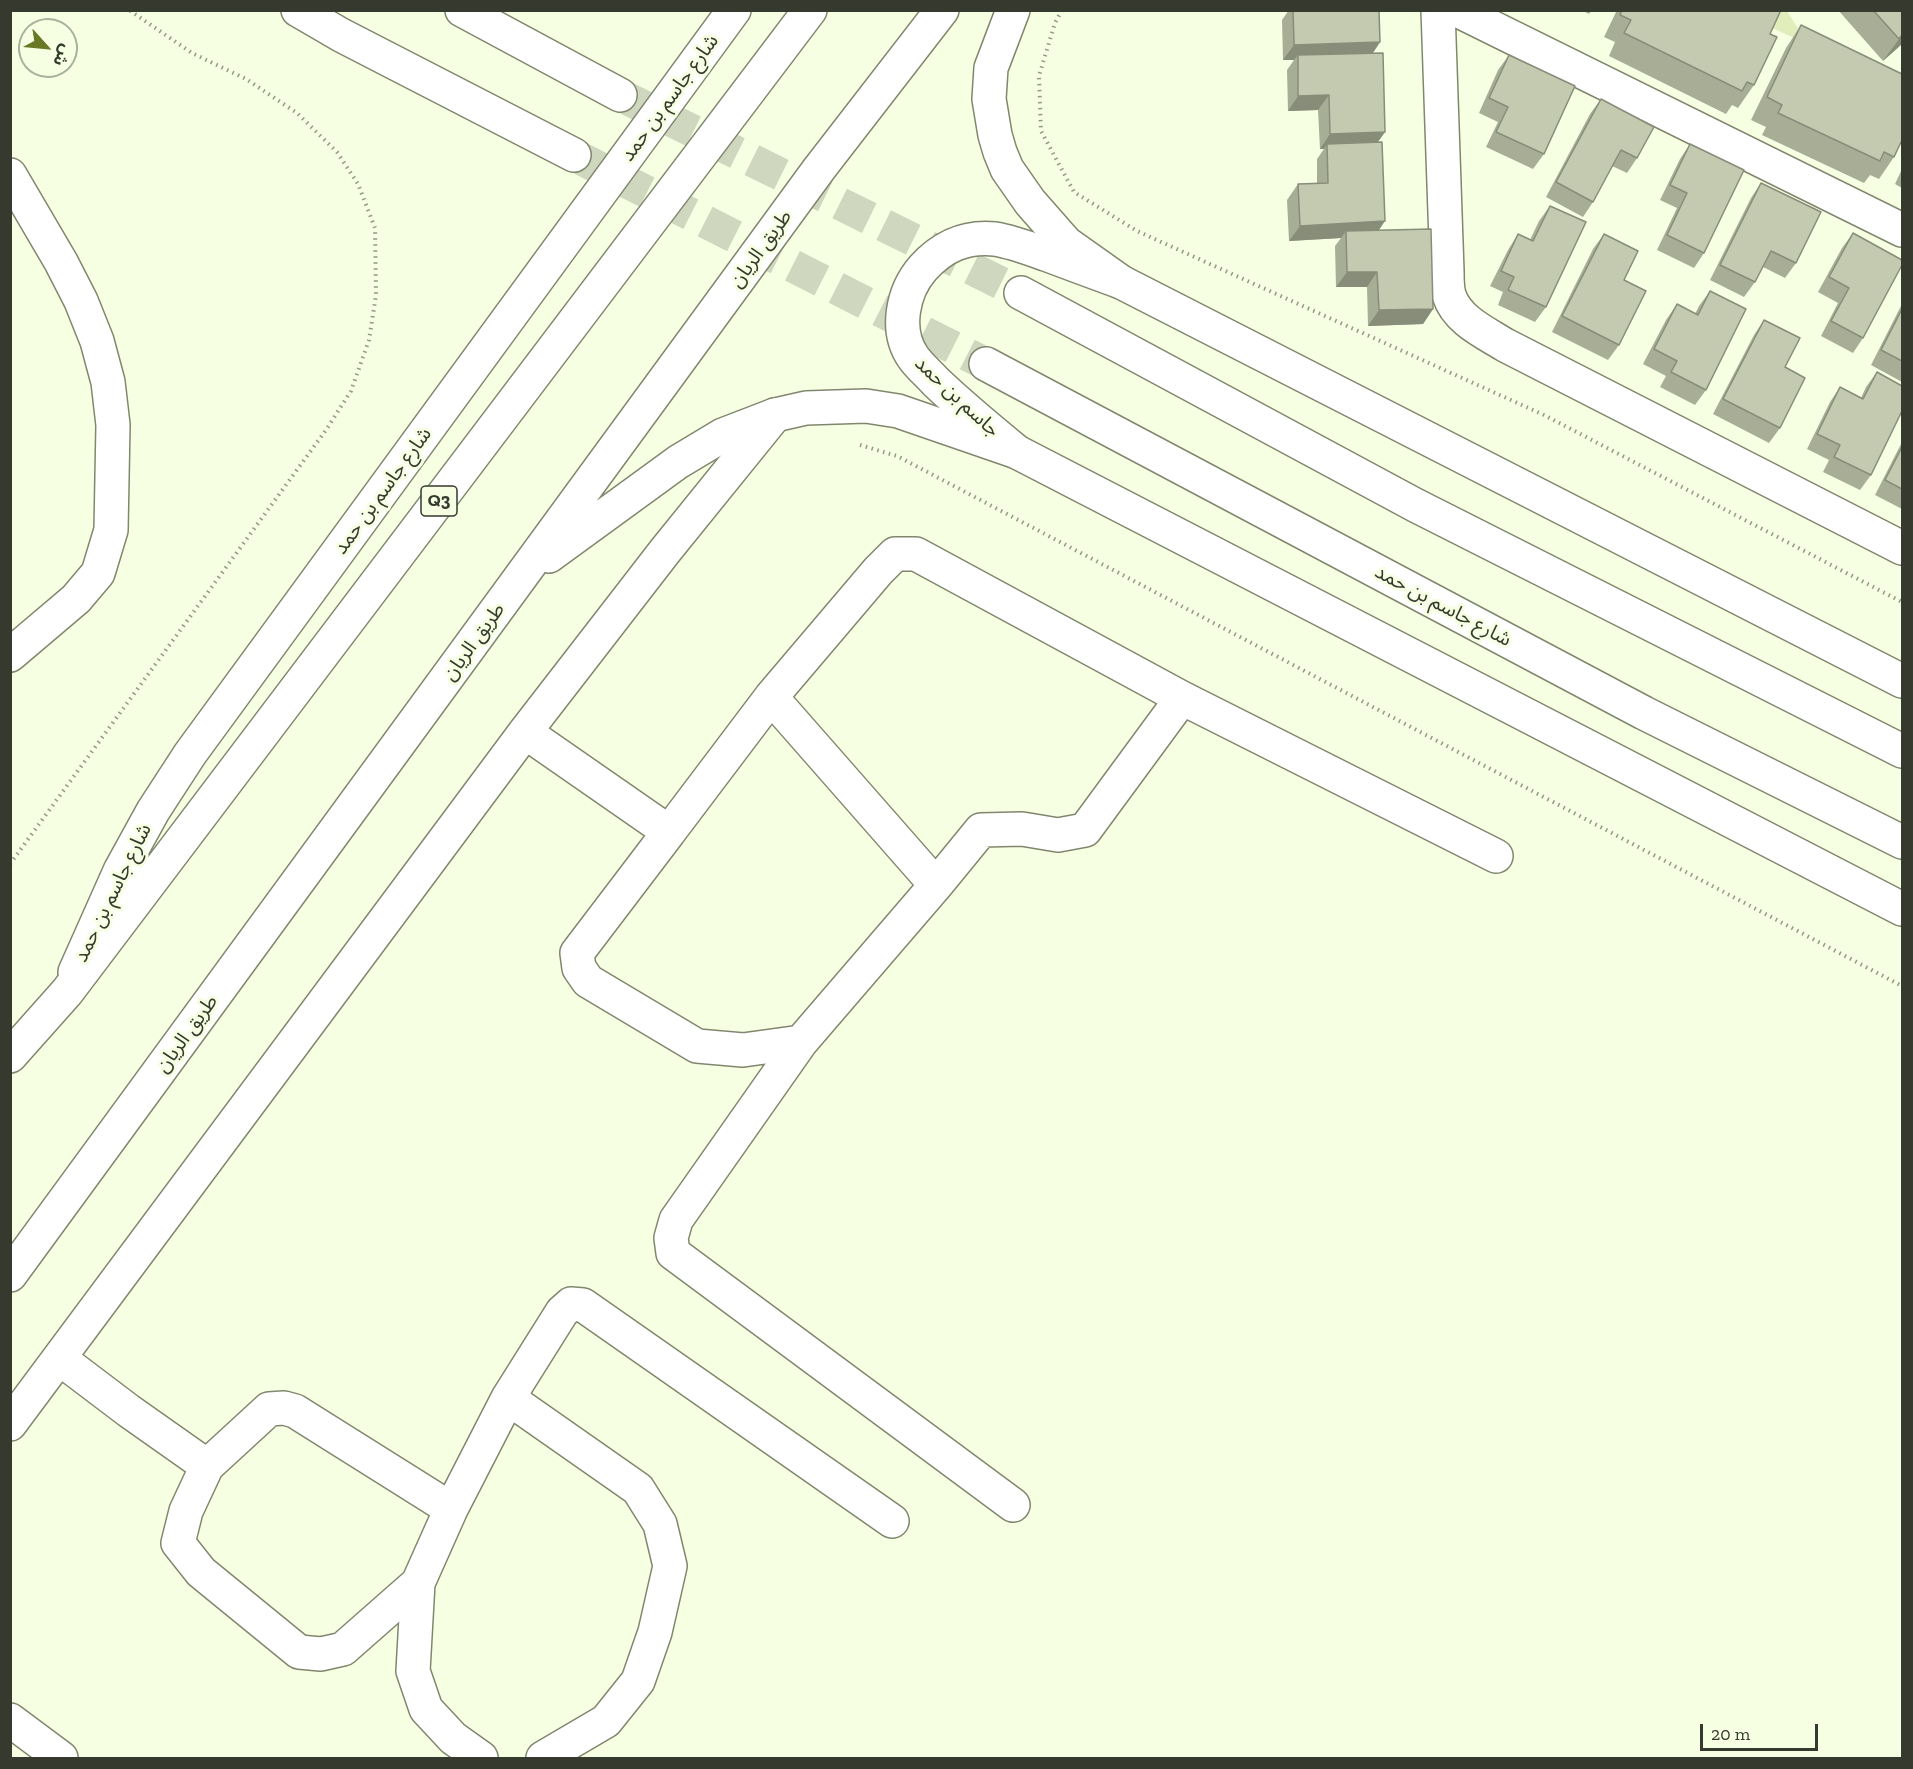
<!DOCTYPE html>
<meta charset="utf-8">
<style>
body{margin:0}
#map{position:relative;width:1913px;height:1769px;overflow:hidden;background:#f7ffe3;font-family:"Zilla Slab","Noto Sans Arabic",serif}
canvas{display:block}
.frame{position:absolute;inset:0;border:12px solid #36392e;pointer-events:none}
.north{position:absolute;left:18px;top:18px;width:60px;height:60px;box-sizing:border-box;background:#f7ffe3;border:2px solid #aab09b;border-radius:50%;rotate:117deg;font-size:16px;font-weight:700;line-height:24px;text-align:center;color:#36392e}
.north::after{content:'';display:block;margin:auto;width:21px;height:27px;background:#687825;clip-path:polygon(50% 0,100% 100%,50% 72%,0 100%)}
.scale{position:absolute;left:1700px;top:1724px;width:118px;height:27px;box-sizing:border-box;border:3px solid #36392e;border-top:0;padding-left:8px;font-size:18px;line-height:21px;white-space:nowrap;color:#36392e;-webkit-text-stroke:4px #f7ffe3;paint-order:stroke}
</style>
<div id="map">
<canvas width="1913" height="1769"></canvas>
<div class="frame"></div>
<div class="north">ش</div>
<div class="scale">20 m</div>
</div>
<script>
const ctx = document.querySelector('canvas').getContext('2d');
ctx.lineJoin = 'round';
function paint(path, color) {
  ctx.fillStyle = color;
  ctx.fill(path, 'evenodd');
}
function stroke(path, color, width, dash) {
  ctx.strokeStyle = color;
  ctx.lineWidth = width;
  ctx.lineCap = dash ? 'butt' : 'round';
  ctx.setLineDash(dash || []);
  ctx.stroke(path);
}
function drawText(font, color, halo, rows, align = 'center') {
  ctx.font = font + ' "Zilla Slab","Noto Sans Arabic",serif';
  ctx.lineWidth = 6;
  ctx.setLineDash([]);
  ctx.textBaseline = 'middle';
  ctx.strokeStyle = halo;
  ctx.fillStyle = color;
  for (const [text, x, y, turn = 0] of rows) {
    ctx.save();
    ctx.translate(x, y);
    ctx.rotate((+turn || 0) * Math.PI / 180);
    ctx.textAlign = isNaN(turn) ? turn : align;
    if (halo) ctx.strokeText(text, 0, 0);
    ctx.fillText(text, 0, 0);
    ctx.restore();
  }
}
paint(new Path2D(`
 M1734,11H1787L1808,44Z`), '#e1eebc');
stroke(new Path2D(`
 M620,95L1021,293
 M574,155L986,364`), '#d0d7bf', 33, [33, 16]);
const minor = new Path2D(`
 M1438,10L1447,271C1447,279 1447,288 1449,295C1457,320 1484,332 1505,345L1902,548
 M1457,10L1902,230
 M10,175L61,262L81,301L97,341L108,382L113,425L111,530L98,573L76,599L10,655
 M1902,681L1121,282C1096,273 1072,264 1048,255C1031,249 1013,242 995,239C965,236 943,246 923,268C902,292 895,331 913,357C919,366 928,373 935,381C961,406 989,429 1017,452L1902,909
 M771,697L936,885L981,830L1022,829L1058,835L1085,830L1182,698
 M525,732L669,832L771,697L878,571L895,554H916L1182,698L1496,856
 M669,832L577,953L579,968L588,981L697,1046L743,1050L801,1042L936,885
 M801,1042L676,1220L671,1238L673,1253L1013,1505
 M59,1358L129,1411L207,1466L269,1409L284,1408L295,1411L451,1509L508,1398L638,1489L660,1524L670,1566L655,1632L638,1681L606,1721L543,1758
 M508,1398L562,1312L571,1304L583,1305L892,1521
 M10,1424L525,732L665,551L775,415
 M207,1466L186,1511L178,1543L201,1572L299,1652L321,1654L343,1649L418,1583L451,1509
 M418,1583L413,1671L426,1709L453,1738L481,1758
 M10,1720L61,1758`);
const major = new Path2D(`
 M298,10L341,35L574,155
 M462,10L620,95
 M1021,293L1415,505L1902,751
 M986,364L1644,713L1902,842
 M75,972L120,871L153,811L190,754L734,10`);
const highway = new Path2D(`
 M1013,10L991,68L989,99L995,135L1000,152L1007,169L1030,202L1066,243L1121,282
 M549,556L678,462L723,435L775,415L806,408L866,406L898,411L1017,452
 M10,1056L67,992L810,10
 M10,1275L819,169L942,10`);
stroke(minor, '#81876e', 36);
stroke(major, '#81876e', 36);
stroke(highway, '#81876e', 36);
stroke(new Path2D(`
 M1062,10L1055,23L1039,76L1041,131L1074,192L1137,231L1544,415L1902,602
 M860,445L897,456L1902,986
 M10,864L326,430L351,391L369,340L376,295L375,228L358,184L337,152L297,113L246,79L192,53L129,10`), '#939985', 4, [1.5, 4.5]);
stroke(minor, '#fff', 33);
stroke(major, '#fff', 33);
stroke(highway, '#fff', 33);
paint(new Path2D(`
 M1289,10H1379L1380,42L1373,53L1385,132L1378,142L1379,230L1433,309L1423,324L1368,326L1367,287H1336L1335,246L1341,238L1289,241L1287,200L1298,184H1317V159L1324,149H1320L1318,110L1288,111L1287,70L1294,60H1283L1282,20Z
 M1581,10H1592L1589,14Z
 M1617,10H1781L1770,34L1754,85L1738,108L1732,105L1726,114L1609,56L1615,42L1604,37Z
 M1838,10H1902V44L1883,61Z
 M1801,25L1894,157L1879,179L1870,175L1864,183L1762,135L1766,127L1751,120L1786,48Z
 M1509,55L1544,154L1533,169L1486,147L1498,122L1479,113L1498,70Z
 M1601,99L1637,158L1627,173L1612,166L1593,202L1583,217L1546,197L1590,114Z
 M1690,144L1704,253L1694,268L1657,250L1677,208L1660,200L1680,159Z
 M1902,169V188L1895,184Z
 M1761,183L1796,263L1785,278L1763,267L1755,282L1744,297L1710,280L1751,198Z
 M1550,206L1546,307L1535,322L1498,305L1503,292L1490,286L1508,250L1518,234L1530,240L1539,221Z
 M1853,233L1863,338L1853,353L1821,336L1838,303L1818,292L1842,248Z
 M1604,234L1624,280L1619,345L1608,360L1552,332L1593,249Z
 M1710,291L1706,390L1695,405L1660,387L1666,376L1643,364L1666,320L1677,304L1695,314L1699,306Z
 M1902,304V382L1871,365Z
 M1764,320L1780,428L1769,443L1713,414L1754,335Z
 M1877,372L1871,475L1860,490L1823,472L1829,460L1807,449L1830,402L1840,387L1861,398L1866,387Z
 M1902,442V509L1875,495Z`), '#a8ae96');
paint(new Path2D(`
 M1902,35V44L1883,61L1899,39Z
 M1380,42L1370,57L1298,55L1294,60H1283L1294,45Z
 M1329,95L1318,110L1288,111L1298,96Z
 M1385,132L1374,147L1327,144L1324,149H1320L1330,134Z
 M1385,221L1375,236L1346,231L1341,238L1289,241L1300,226Z
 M1347,272H1377L1367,287H1336Z
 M1433,309L1423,324L1368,326L1379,310Z`), '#888d7a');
const building = new Path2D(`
 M1293,10H1379L1380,42L1294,45Z
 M1622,10H1781L1770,34L1777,37L1754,85L1747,82L1742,91L1624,33L1631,20L1620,15Z
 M1873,10H1902V35L1899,39Z
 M1801,25L1902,74V140L1894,157L1884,152L1880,161L1778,113L1782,105L1767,97Z
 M1383,53L1385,132L1330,134L1329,95L1298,96V55Z
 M1509,55L1575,86L1544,154L1496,132L1508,107L1489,98Z
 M1601,99L1654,127L1637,158L1621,150L1593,202L1556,182Z
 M1382,142L1385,221L1300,226L1298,184L1328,183L1327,144Z
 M1690,144L1744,170L1704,253L1667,235L1687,193L1670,185Z
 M1761,183L1821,212L1796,263L1771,251L1755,282L1720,265Z
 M1550,206L1586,222L1546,307L1508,290L1514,277L1501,271L1518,234L1533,241Z
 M1431,229L1433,309L1379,310L1377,272H1347L1346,231Z
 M1853,233L1902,260V265L1863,338L1831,321L1849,288L1829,277Z
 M1604,234L1638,251L1624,280L1646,291L1619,345L1562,316Z
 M1710,291L1746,309L1706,390L1671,372L1677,361L1654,349L1677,304L1698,315Z
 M1902,309V361L1881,350Z
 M1764,320L1800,338L1785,367L1805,378L1780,428L1723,399Z
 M1877,372L1902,386V411L1871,475L1834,457L1840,445L1817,434L1840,387L1863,399Z
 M1902,447V489L1885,480Z`);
paint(building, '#c3caaf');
stroke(building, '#888d7a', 1.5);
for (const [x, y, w] of [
 [439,501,36]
]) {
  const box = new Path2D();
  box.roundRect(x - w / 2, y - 15, w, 30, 4.5);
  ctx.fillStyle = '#f7ffe3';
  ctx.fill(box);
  stroke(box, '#36392e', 1.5);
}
drawText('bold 18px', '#36392e', null, [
 ["Q3",439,501]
]);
drawText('20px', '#36392e', '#f7ffe3', [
 ["شارع جاسم بن حمد",670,98,-54],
 ["طريق الريان",761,249,-54],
 ["جاسم بن حمد",957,397,43],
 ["شارع جاسم بن حمد",383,491,-54],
 ["شارع جاسم بن حمد",1443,606,28],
 ["طريق الريان",474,642,-54],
 ["شارع جاسم بن حمد",113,893,-64],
 ["طريق الريان",187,1034,-54]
]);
</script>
